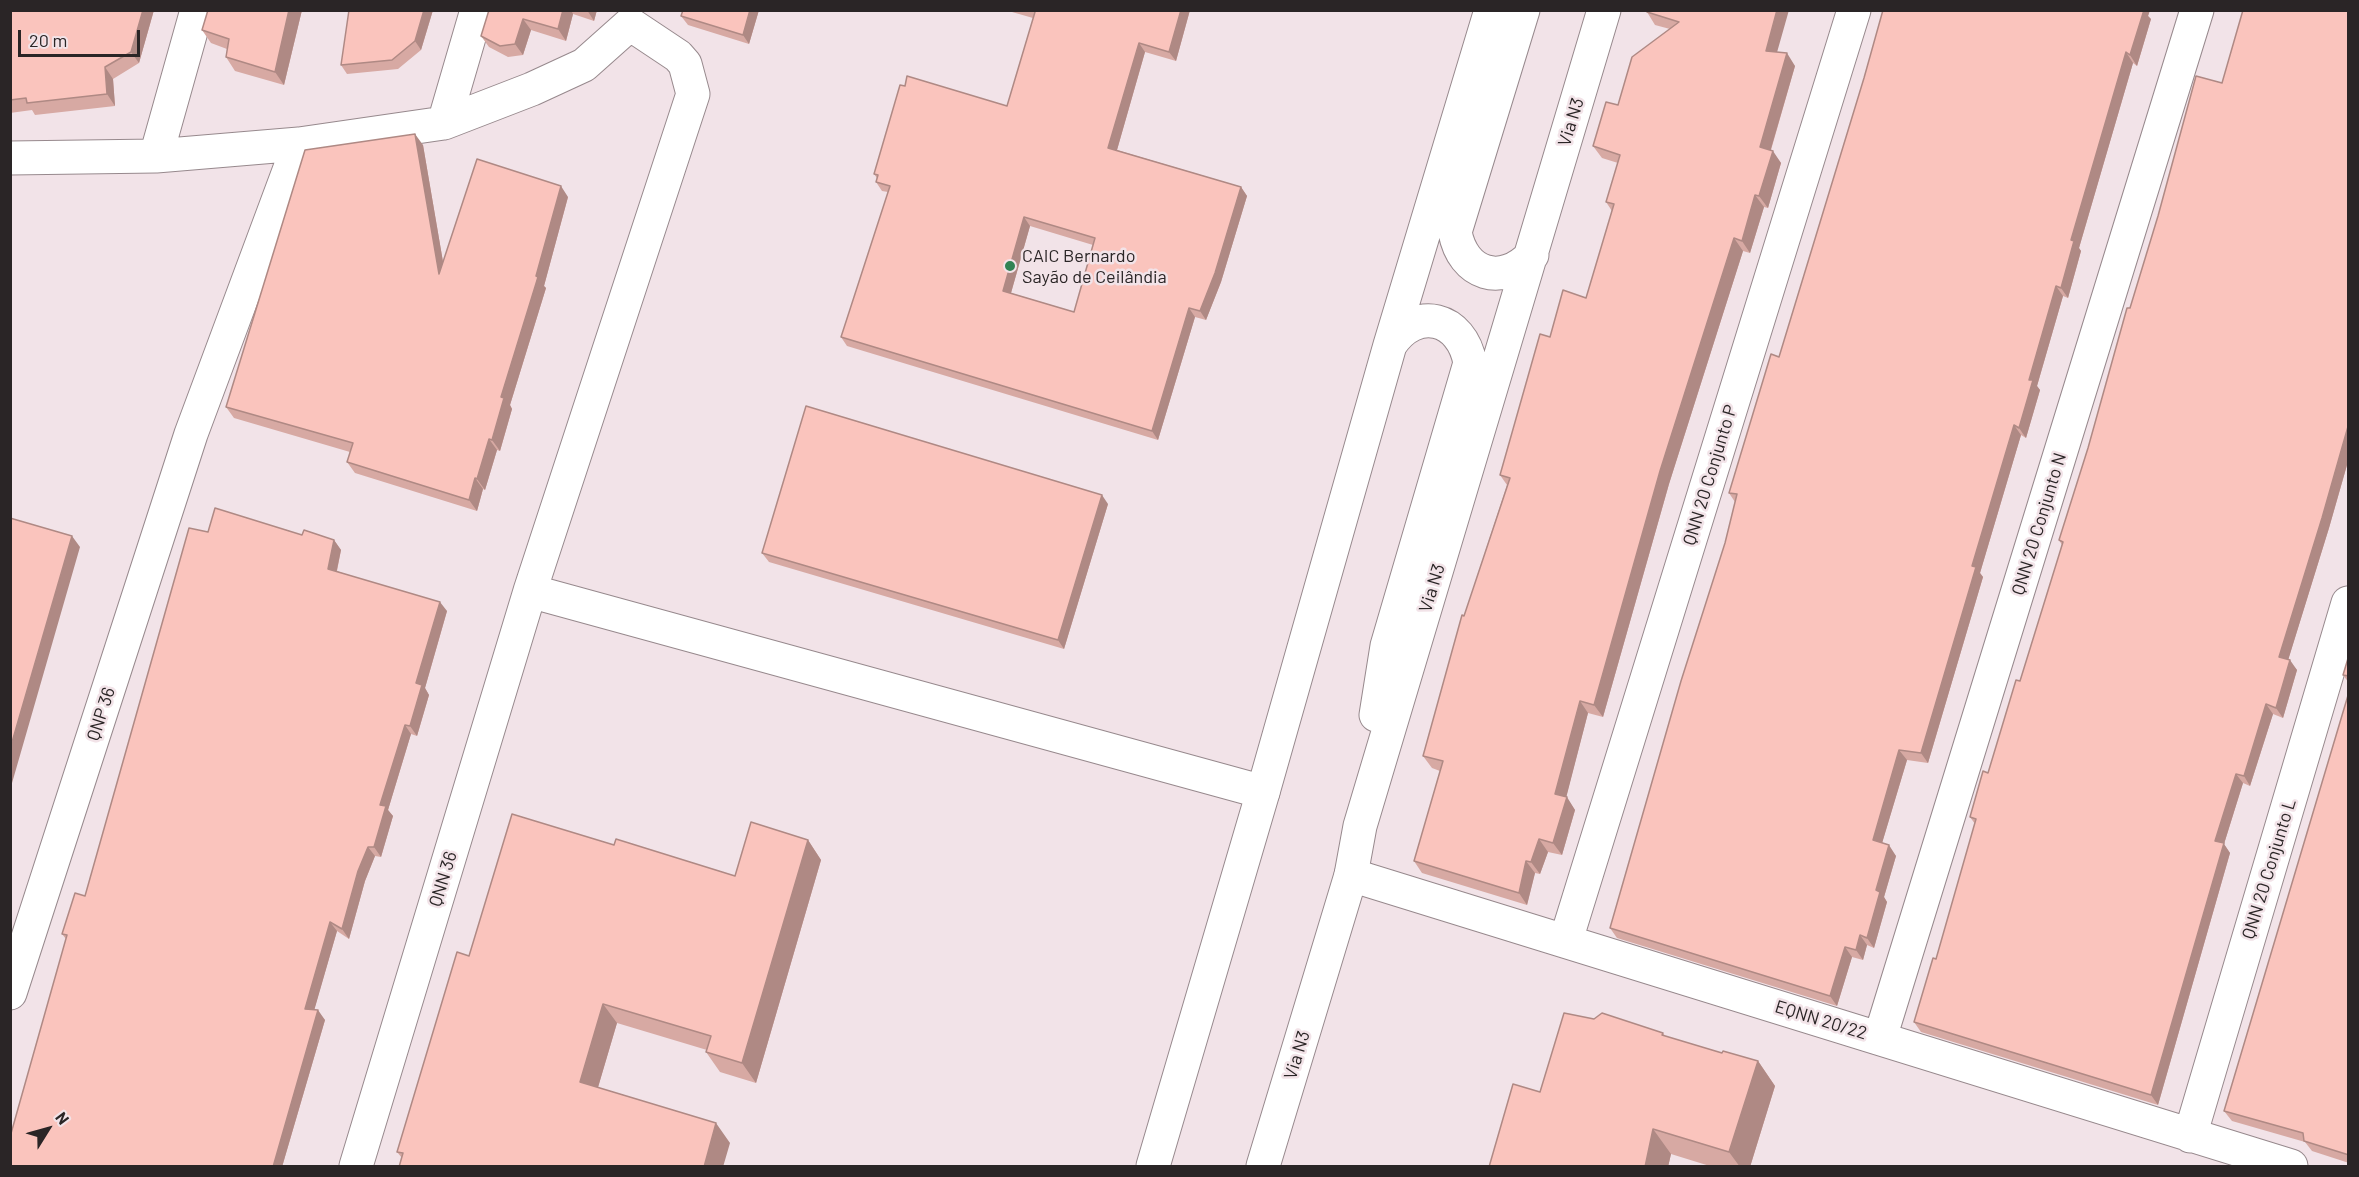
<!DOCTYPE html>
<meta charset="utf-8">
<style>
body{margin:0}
#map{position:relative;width:2359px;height:1177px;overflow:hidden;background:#f2e3e8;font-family:Barlow,sans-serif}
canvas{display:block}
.frame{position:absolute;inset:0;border:12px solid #2a2526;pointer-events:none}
.north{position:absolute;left:18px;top:1099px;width:60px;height:60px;-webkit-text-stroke:4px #f2e3e8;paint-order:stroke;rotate:53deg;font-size:16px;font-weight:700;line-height:24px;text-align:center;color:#2a2526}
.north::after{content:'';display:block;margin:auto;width:21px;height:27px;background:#2a2526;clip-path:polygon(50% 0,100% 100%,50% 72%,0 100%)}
.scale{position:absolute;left:18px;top:30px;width:122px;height:27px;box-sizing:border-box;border:3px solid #2a2526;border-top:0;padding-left:8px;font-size:18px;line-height:21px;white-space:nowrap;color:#2a2526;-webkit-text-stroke:4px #f2e3e8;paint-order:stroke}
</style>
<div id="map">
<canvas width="2359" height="1177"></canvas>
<div class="frame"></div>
<div class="north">N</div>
<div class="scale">20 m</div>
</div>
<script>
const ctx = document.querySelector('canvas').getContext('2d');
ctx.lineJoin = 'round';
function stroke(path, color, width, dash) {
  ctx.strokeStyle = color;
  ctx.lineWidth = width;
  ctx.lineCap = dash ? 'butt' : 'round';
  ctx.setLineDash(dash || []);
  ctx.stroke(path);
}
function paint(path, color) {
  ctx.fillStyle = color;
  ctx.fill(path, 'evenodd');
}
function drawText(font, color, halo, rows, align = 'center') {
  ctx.font = font + ' Barlow,sans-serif';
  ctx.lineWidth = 5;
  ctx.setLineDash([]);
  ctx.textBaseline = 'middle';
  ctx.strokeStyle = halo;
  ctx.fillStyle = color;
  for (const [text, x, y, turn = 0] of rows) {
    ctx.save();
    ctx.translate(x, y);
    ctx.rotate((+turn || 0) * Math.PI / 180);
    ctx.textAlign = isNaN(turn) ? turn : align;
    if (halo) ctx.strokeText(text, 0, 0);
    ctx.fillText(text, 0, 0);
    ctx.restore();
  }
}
const minor = new Path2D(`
 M444,123L477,10
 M156,156L197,10
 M10,158L156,156L299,144L444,123L532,89L584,65L630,24
 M530,591L1263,792
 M1351,875L2291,1166
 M1566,940L1854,10
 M10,993L191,434L299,144
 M1880,1038L2197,10
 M2190,1136L2348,603
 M356,1166L530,591L693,94L685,64L678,56L630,24`);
const major = new Path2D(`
 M1523,10L1455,232C1463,275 1502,287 1532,255
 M1376,715L1387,646L1470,363C1462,317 1416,305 1390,345
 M1153,1166L1263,792L1390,345L1491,10
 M1263,1166L1351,875L1360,826L1604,10`);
stroke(minor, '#97898d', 35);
stroke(major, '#97898d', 35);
stroke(minor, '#fff', 33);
stroke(major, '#fff', 33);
paint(new Path2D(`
 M10,10H154L139,63L113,79L115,106L35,115L32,110L10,113Z
 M208,10H302L284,85L235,71L226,57L227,49L211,43L202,30Z
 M433,10L421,50L398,69L347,74L341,65Z
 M489,10H597L594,21L573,14L566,41L531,30L523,55L508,57L489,47L481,36Z
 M759,10L749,44L688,25L681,16Z
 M1011,10H1190L1176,61L1145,52L1117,150L1241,187L1247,196L1221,282L1206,320L1195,317L1158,440L847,346L841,337L888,192L882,191L876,182L877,178L874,174L1007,106L1033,18L1012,12ZM1030,226L1093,245L1074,312L1011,293Z
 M1883,10H2150L2148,16L2151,19L2137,66L2133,63L2079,248L2081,251L2068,298L2063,296L2037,386L2040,390L2026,438L2021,435L1980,573L1983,577L1928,763L1907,760L1882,843L1896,856L1884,897L1887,902L1874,948L1867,945L1863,960L1852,957L1837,1006L1617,938L1610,928L1725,543L1735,502L1729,493L1779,357L1864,78Z
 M2349,10V458L2329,528L2288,660L2297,670L2283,718L2273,714L2250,786L2243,783L2224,844L2230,853L2158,1105L1921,1032L1914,1022L1936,959L1975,824L1970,817L1988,773L2020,681L2062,545L2059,540L2088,448L2130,308L2222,83Z
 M1647,12L1777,52L1795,66L1771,150L1781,163L1768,208L1764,207L1750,253L1743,251L1669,484L1603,717L1588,713L1566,797L1575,810L1562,855L1548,852L1540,874L1535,873L1527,905L1422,873L1414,861L1440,771L1432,768L1423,756L1464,616L1507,485L1500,475L1550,337L1586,298L1612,211L1606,202L1618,163L1602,158L1593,146L1618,105L1670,29L1655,25Z
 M423,145L443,262L568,197L544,286L546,288L510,405L512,409L500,451L497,450L485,490L483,489L477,511L355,473L347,462L350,452L234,418L226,407Z
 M1108,504L1064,649L769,562L762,553Z
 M208,532L302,535L334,540L341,550L337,571L447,611L425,688L429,695L417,736L411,734L388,810L393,816L381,857L375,856L365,881L349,939L337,931L314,1010L325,1020L282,1167H10L66,939L62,934L85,896Z
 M2349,655V683L2343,675Z
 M2349,692V1163L2312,1151L2305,1142L2232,1121L2224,1111Z
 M808,840L821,860L756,1083L720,1072L706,1052L707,1050L617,1023L598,1087L730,1143L402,1158L397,1152L469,956L614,845L735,876Z
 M1663,1033L1665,1036L1722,1053L1758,1061L1775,1086L1750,1167H1713L1671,1154L1668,1167H1489L1540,1092Z`), '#d7a9a3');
paint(new Path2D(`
 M143,10H154L139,63L131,52Z
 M289,10H302L284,85L275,72Z
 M424,10H433L421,50L415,41Z
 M563,10H571L573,14L566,41L558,29Z
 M587,10H597L594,21Z
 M750,10H759L749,44L743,35Z
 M1181,10H1190L1176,61L1169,52Z
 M1777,10H1789L1774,63L1766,51Z
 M2142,10H2150L2148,16L2151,19L2137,66L2130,55Z
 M523,19L531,30L523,55L515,44Z
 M1139,43L1145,52L1115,157L1108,148Z
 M2126,52L2133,63L2079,248L2081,251L2068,298L2061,288L2071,240Z
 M1787,53L1795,66L1768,159L1760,147Z
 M105,67L113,79L115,106L107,94Z
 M415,134L423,145L447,285L439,274Z
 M1773,151L1781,163L1768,208L1759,196Z
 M561,186L568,197L544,286L546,288L510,405L512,409L500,451L492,440L501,397L536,276Z
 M1241,187L1247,196L1221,282L1206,320L1200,311Z
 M1755,195L1764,207L1750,253L1742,241Z
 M1024,217L1030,226L1009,300L1003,291Z
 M1734,238L1743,251L1669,484L1603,717L1594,705L1660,471Z
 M2056,286L2063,296L2037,386L2040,390L2026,438L2019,428L2029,380Z
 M1189,308L1195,317L1158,440L1152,431Z
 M2349,423V458L2329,528L2286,667L2279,657Z
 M2014,425L2021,435L1980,573L1983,577L1928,763L1921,753L1972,566Z
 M489,439L497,450L485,490L477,479Z
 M475,478L483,489L477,511L469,500Z
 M1102,495L1108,504L1064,649L1058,640Z
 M72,536L80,547L10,790V749Z
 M334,540L341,550L335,579L328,569Z
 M440,602L447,611L425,688L429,695L417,736L410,726L416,683Z
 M2290,660L2297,670L2283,718L2276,708Z
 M1580,701L1588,713L1564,806L1555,794Z
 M2266,704L2273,714L2250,786L2244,776Z
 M405,725L411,734L388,810L393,816L381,857L374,847L380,805Z
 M1899,750L1907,760L1880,850L1873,840Z
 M2236,774L2243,783L2224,844L2230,853L2158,1105L2151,1095L2215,841Z
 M1567,797L1575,810L1562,855L1553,843Z
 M1539,839L1548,852L1540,874L1531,862Z
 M808,840L821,860L756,1083L742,1063Z
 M1889,845L1896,856L1884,897L1887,902L1874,948L1867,938L1876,890Z
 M368,847L375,856L365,881L349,939L342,929L358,871Z
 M1526,861L1535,873L1527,905L1519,893Z
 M330,922L337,931L312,1018L305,1009Z
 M1860,935L1867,945L1863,960L1856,950Z
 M1845,947L1852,957L1837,1006L1830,996Z
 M603,1004L617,1023L594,1101L580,1082Z
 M318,1010L325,1020L282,1167H273Z
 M1758,1061L1775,1086L1750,1167H1740L1729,1152Z
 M716,1123L730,1143L723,1167H704Z
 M1653,1129L1671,1154L1668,1167H1645Z`), '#af8984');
const building = new Path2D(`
 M10,10H143L131,52L105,67L107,94L27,103L26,98L10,100Z
 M208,10H289L275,72L226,57L229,39L202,30Z
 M349,10H424L415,41L392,60L341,65Z
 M489,10H563L558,29L523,19L515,44L500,46L481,36Z
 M683,10H750L743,35L681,16Z
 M1032,10H1181L1169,52L1139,43L1108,148L1241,187L1215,273L1200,311L1189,308L1152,431L841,337L890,186L876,182L878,175L874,174L900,85L905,86L907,76L1007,106L1035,12ZM1024,217L1095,238L1074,312L1003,291Z
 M1647,10H1777L1766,51L1787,53L1760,147L1773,151L1759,196L1755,195L1742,241L1734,238L1660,471L1594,705L1580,701L1555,794L1567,797L1553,843L1539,839L1531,862L1526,861L1519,893L1414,861L1443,761L1423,756L1462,615L1464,616L1510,478L1500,475L1540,334L1550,337L1563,290L1586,298L1614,204L1606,202L1620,155L1593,146L1606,102L1618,105L1632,57L1679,22L1647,12Z
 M1883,10H2144L2130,55L2126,52L2071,240L2074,241L2061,288L2056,286L2029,380H2033L2019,428L2014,425L1972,566L1976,567L1921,753L1899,750L1873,840L1889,845L1876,890L1880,892L1867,938L1860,935L1856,950L1845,947L1830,996L1610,928L1681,681L1725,543L1737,494L1729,493L1771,354L1779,357L1864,78Z
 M2243,10H2349V423L2322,518L2279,657L2290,660L2276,708L2266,704L2244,776L2236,774L2215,841L2224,843L2151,1095L1914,1022L1933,958L1936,959L1976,819L1970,817L1983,771L1988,773L2016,680L2020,681L2063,542L2059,540L2088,448L2127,308H2130L2158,216L2196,76L2222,83Z
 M415,134L439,274L477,159L561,186L536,276L538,277L501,397L504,398L492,440L489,439L477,479L475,478L469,500L347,462L353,443L226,407L305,150Z
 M806,406L1102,495L1058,640L762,553Z
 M215,508L302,535L304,530L334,540L328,569L440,602L416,683L422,685L410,726L405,725L380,805L386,806L374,847H368L358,871L342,929L330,922L305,1009L318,1010L273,1167H10V1137L67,935L62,934L75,893L85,896L189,528L208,532Z
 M10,518L72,536L10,749Z
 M2349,655V676L2343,675Z
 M2349,692V1155L2304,1141L2303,1133L2224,1111Z
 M512,814L614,845L616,839L735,876L751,822L808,840L742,1063L706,1052L711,1036L603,1004L580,1082L716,1123L704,1167H399L403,1153L397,1152L457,952L469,956Z
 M1564,1013L1594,1019L1602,1013L1663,1033L1662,1035L1722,1053L1723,1051L1758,1061L1729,1152L1653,1129L1645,1167H1489L1513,1084L1540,1092Z`);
paint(building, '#fac4bd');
stroke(building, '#af8984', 1.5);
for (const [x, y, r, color] of [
 [1010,266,6,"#318354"]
]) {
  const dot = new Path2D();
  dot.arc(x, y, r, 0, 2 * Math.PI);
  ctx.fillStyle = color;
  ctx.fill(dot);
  stroke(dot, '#f2e3e8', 2);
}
drawText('18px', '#2a2526', '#f2e3e8', [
 ["Via N3",1571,122,-73],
 ["QNN 20 Conjunto P",1710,475,-73],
 ["QNN 20 Conjunto N",2039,524,-73],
 ["Via N3",1432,588,-73],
 ["QNP 36",101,714,-72],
 ["QNN 20 Conjunto L",2269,869,-73],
 ["QNN 36",443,879,-73],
 ["EQNN 20/22",1821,1020,17],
 ["Via N3",1297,1055,-73]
]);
drawText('18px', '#2a2526', '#f2e3e8', [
 ["CAIC Bernardo",1022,256],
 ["Sayão de Ceilândia",1022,277]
], 'left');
</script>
